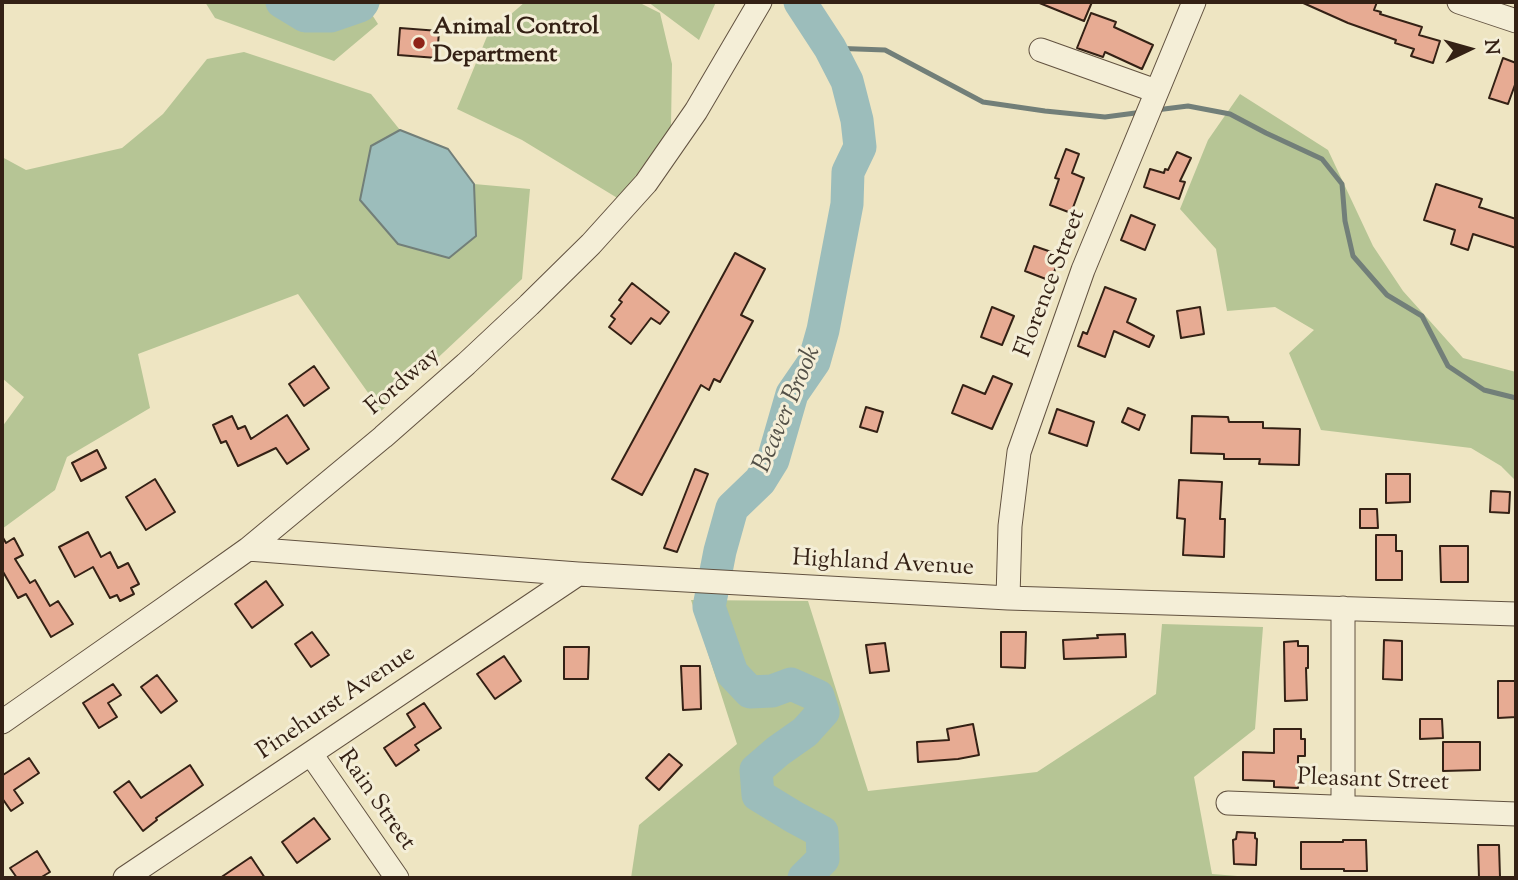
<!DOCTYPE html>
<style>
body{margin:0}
#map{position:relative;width:1518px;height:880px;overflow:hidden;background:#eee5c2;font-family:"Sorts Mill Goudy",serif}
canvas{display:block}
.frame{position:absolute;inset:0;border:4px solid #342115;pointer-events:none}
.north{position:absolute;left:1434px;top:14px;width:70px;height:70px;-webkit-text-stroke:5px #f4eed7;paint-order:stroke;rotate:85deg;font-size:19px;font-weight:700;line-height:28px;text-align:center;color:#342115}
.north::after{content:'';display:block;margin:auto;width:24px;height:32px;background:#342115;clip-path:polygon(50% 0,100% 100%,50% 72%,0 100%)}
</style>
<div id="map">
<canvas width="1518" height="880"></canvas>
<div class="frame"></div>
<div class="north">N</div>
</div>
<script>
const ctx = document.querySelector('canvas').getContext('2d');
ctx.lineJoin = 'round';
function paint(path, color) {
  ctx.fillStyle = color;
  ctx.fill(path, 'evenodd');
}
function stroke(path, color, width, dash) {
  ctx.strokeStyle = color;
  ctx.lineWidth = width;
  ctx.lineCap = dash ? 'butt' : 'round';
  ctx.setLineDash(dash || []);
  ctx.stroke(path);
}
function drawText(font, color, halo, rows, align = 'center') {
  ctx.font = font + ' "Sorts Mill Goudy",serif';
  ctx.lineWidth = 6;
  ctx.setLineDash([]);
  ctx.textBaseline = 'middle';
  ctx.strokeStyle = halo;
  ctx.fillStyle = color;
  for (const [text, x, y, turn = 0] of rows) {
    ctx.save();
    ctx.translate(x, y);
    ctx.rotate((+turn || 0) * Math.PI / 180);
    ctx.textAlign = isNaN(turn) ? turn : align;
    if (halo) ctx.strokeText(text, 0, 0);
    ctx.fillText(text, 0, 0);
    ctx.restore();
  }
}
paint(new Path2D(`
 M205,2H384L369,10L378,24L334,61L215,18Z
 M525,2H638L660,13L672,64L671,127L619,199L522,140L457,109L488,34Z
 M648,2H716L699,40Z
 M244,52L371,94L400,130L371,146L476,236L474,184L530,189L522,279L381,411L298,294L138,354L150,408L67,457L55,490L2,529V427L24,397L2,378V157L26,170L122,148L163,114L207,59Z
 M1240,94L1328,150L1373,246L1403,291L1463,358L1516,372V481L1501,466L1471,448L1321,430L1289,353L1314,330L1275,307L1227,311L1216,249L1180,209L1208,140Z
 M691,600L808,601L868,791L1037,772L1156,694L1162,624L1263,627L1255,729L1194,777L1212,874L1263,878H631L639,825L737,744Z`), '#b6c595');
const water = new Path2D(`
 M400,130L448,149L474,184L476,236L449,258L398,244L360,200L371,146Z`);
paint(water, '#9cbdbb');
stroke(water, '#727f79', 2);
stroke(new Path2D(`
 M830,48L885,50L983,102L1045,111L1105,117L1143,112
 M1156,110L1188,106L1230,114L1266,133L1322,159L1342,184L1345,221L1353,256L1387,295L1422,316L1448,366L1484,390L1516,398`), '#727f79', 5);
stroke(new Path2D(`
 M282,2L305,16H331L360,6L363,2
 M800,2L830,48L847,81L857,120L860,147L848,172L847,204L823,330L814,362L792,394L773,460L760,481L732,508L720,551L709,607L732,673L750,692L772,691L791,684L818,696L823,712L805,732L778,751L756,770L758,795L794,817L822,832L823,859L804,878`), '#9cbdbb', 33);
const building = new Path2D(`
 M1037,2H1092L1084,21Z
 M1301,2H1377L1374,10L1381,12L1380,14L1422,27L1419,35L1440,41L1433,63L1411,56L1414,49L1395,43L1396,40L1348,23Z
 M1091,13L1116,22L1114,27L1153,45L1142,69L1105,52L1103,57L1077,48Z
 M400,28L439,31L437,58L398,55Z
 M1503,58L1516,63V82L1508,104L1489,98Z
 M1066,149L1079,154L1072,173L1084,178L1071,213L1050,205L1059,179L1055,178Z
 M1177,152L1191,158L1180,181L1185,182L1179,199L1144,187L1150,169L1164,173L1165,169L1168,170Z
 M1436,184L1482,199L1479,207L1516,219V248L1473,234L1468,250L1451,244L1455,230L1424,220Z
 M1131,215L1155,225L1145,250L1121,240Z
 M1034,246L1060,255L1051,281L1025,271Z
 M735,253L765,269L741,315L753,321L720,382L714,379L709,390L701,385L642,495L612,479Z
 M632,283L669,312L660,324L651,318L631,344L609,327L615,319L611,316L622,302L619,300Z
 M1105,287L1136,299L1127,322L1154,336L1149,347L1114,331L1105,357L1078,346L1083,332L1087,334Z
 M992,307L1014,316L1002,345L981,337Z
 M1200,307L1204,334L1181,338L1177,311Z
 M314,366L329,388L304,406L289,384Z
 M993,376L1012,384L992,429L952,413L963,385L985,394Z
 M866,407L883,412L877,432L860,427Z
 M1128,408L1145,415L1139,430L1122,422Z
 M1057,409L1094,422L1087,446L1049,433Z
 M287,415L309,449L287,464L276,448L238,466L226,441L221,443L213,425L232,416L238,429L245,426L251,439Z
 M1192,416L1228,417L1229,422H1263V428L1300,429L1299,465L1259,464L1260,459H1224V454L1191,453Z
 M97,450L106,468L81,481L72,463Z
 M695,469L708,474L677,552L664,548Z
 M1386,474H1410V502L1386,503Z
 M155,479L175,512L146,530L126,497Z
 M1179,480L1222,482L1220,519H1225L1224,557L1183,555L1185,519L1177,518Z
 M1491,491L1510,492L1509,513L1490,512Z
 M1360,509H1377L1378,528H1360Z
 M88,532L101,557L110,552L118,568L128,563L139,584L131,588L134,594L120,601L117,595L110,598L93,567L75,577L59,547Z
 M1376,535H1396V551H1402V580H1376Z
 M2,536L6,543L14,538L23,555L15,559L30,583L35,580L50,606L58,601L73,624L51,637L26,594L18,598L2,570Z
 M1440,546H1468V582H1441Z
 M266,581L283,605L252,628L235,604Z
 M312,632L329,655L311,667L295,644Z
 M1001,632H1026L1025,668L1001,667Z
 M1125,634L1126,657L1064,659L1063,640L1098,638L1097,635Z
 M1384,640L1402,641V680L1383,679Z
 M1298,641V646H1308V668H1306L1307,700L1285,701L1284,642Z
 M885,643L889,671L870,673L866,645Z
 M564,647H589L588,679H564Z
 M504,656L521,681L495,699L477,674Z
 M681,666H700L701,709L683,710Z
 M157,675L177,701L161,713L141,687Z
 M1498,681H1516V717L1498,718Z
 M113,684L121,695L108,703L117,717L99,728L83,703Z
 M424,703L441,728L415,745L419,750L396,766L384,748L415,727L407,714Z
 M1420,719H1442L1443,738L1420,739Z
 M973,724L979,755L958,759L918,762L917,742L949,740L947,729Z
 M1274,729H1301V739H1305V756H1298V788L1274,787V781L1243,780V752L1274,753Z
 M1443,742H1480V770L1443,771Z
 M669,754L682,765L659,790L646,778Z
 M29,758L39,773L14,790L23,803L11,811L2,798V773L3,775Z
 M190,765L203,785L156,818L157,820L143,831L114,792L129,781L141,798Z
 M314,818L330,839L297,863L282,842Z
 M1237,832L1255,833V838L1257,839L1256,865L1234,864L1233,840L1236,839Z
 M1343,840H1366L1367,871H1344V869H1301V842H1343Z
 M1478,845H1499L1500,877L1479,878Z
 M37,851L50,872L40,878H17L10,868Z
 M251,857L265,878H220Z`);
paint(building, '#e7ab93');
stroke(building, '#342115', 2);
const minor = new Path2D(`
 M1459,2L1516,21
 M1041,50L1156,91
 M248,549L578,574L1008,598L1516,614
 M1008,598L1010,526L1019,452L1083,270L1194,2
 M1343,608V807
 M2,722L165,608L248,549L383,437L466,364L529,305L591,244L646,183L696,111L760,2
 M311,754L397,878
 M1228,803L1516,814
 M125,878L578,574`);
stroke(minor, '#625240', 25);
stroke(minor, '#f4eed7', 23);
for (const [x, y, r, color] of [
 [419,43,7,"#8f2418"]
]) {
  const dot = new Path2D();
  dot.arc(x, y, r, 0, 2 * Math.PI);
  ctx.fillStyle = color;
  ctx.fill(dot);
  stroke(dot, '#f4eed7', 2.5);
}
drawText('bold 24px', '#342115', '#f4eed7', [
 ["Animal Control",433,29],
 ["Department",433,57]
], 'left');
drawText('24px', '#342115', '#f4eed7', [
 ["Florence Street",1052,284,-69],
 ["Fordway",404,383,-41],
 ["Highland Avenue",883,565,3],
 ["Pinehurst Avenue",337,704,-34],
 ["Pleasant Street",1373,782,2],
 ["Rain Street",375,801,55]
]);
drawText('italic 26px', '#535047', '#f4eed7', [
 ["Beaver Brook",789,410,-67]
]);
</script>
